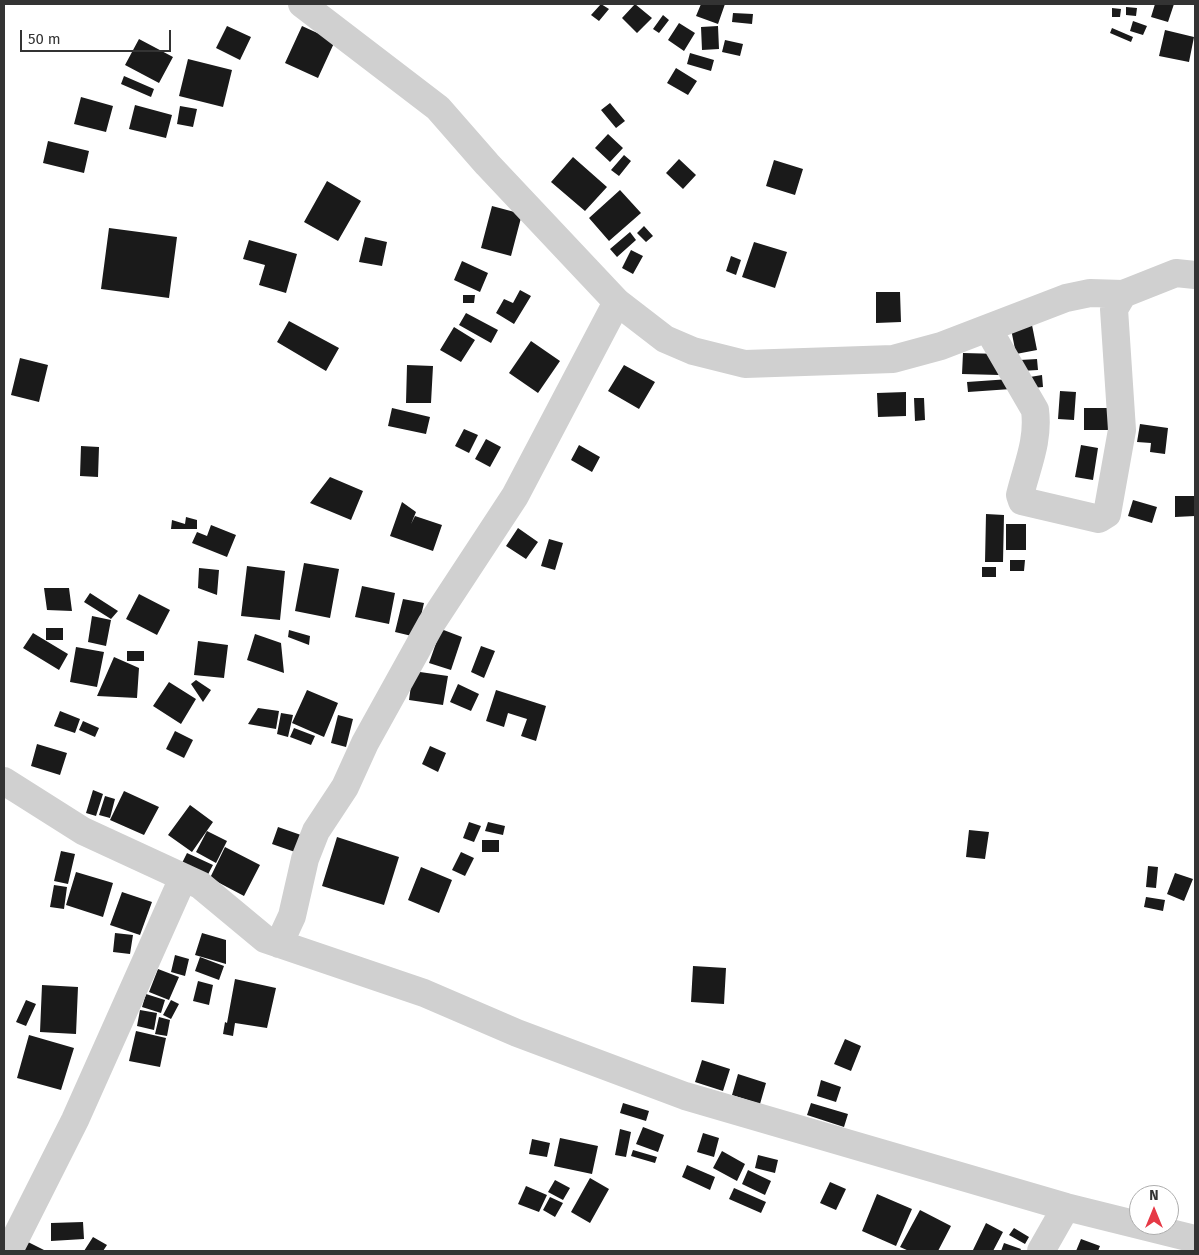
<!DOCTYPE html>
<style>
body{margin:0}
#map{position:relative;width:1199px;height:1255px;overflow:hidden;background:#fff;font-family:"Fira Sans",sans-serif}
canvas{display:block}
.frame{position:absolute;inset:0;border:5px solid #333;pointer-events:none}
.north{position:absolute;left:1129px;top:1185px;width:50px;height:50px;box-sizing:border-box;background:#fff;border:1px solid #adadad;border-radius:50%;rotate:0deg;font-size:14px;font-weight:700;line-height:20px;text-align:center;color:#333}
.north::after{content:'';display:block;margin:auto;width:18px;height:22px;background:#e63946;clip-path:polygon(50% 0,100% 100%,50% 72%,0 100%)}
.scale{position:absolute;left:20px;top:30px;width:151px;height:22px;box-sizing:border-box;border:2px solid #333;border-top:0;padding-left:6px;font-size:15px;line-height:18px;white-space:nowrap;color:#333;-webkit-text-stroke:4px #fff;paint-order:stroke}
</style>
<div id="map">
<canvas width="1199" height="1255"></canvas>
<div class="frame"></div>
<div class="north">N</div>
<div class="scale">50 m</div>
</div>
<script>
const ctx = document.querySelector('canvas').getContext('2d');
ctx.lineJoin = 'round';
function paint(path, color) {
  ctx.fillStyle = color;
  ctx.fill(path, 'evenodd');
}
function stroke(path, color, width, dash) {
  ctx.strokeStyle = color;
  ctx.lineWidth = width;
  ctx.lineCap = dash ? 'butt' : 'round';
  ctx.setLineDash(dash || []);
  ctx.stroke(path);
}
paint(new Path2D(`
 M601,4L609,9L599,21L591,15Z
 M635,4L652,18L637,33L622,18Z
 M701,4H725L718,24L696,16Z
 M1155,4H1174L1168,22L1151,17Z
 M1126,7L1137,8L1136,16L1126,15Z
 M1112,8L1121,9L1120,17H1112Z
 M733,13L753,14L752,24L732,22Z
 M663,15L669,20L659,33L653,29Z
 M1133,21L1147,26L1143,35L1130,31Z
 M679,23L695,33L684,51L668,40Z
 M227,26L251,37L240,60L216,48Z
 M302,26L335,41L318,78L285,63Z
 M718,26L719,49L702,50L701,27Z
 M1112,28L1133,37L1131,42L1110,33Z
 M1165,30L1194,37L1189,62L1159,56Z
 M139,39L173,57L159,83L125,65Z
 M725,40L743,44L740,56L722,52Z
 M690,53L714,60L711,71L687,64Z
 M188,59L232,70L223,107L179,96Z
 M676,68L697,81L688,95L667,83Z
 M124,76L154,89L151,97L121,84Z
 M81,97L113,106L106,132L74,124Z
 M610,103L625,121L616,128L601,110Z
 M135,105L172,115L166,138L129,129Z
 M180,106L197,109L193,127L177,124Z
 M608,134L623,148L610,162L595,148Z
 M48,141L89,151L84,173L43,163Z
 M624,155L631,161L619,176L611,170Z
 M573,157L607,187L585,211L551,182Z
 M679,159L696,175L683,189L666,173Z
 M774,160L803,169L795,195L766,186Z
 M327,181L361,201L338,241L304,222Z
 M620,190L641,213L609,241L589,218Z
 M492,206L522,214L511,256L481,248Z
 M644,226L653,236L646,242L637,233Z
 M109,228L177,237L169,298L101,289Z
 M630,232L636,240L617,257L610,249Z
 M365,237L387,242L382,266L359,262Z
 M249,240L297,254L286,293L259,285L265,265L243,259Z
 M754,242L787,252L775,288L742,277Z
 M631,250L643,256L633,274L622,268Z
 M731,256L741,260L736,275L726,271Z
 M462,261L488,273L480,292L454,280Z
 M520,290L531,296L514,324L496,313L504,299L513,303Z
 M876,292H900L901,322L876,323Z
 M463,295H475L474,303H463Z
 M466,313L498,330L491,343L459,325Z
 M1031,320L1037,350L1016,354L1010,324Z
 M289,321L339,348L326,371L277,342Z
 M454,327L475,340L461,362L440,350Z
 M531,341L560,361L538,393L509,373Z
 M963,353L1000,354L999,375L962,374Z
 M20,358L48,365L39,402L11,395Z
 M1037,359L1038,370L1021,371L1020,360Z
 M407,365L433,366L431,403H406Z
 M624,365L655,382L639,409L608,391Z
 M1042,375L1043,387L1032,388L1030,377Z
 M1010,379L1011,389L968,392L967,382Z
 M1060,391L1076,392L1074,420L1058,419Z
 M906,392V416L878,417L877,393Z
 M914,398H924L925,420L915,421Z
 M392,408L430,417L426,434L388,426Z
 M1084,408H1109L1108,430H1084Z
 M1140,424L1168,428L1165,454L1150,452L1151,443L1137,442Z
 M464,429L478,435L469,453L455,446Z
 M486,439L501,447L490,467L475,459Z
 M579,445L600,457L592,472L571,460Z
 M1081,445L1098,448L1093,480L1075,477Z
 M81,446L99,447L98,477L80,476Z
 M330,477L363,491L351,520L310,503Z
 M1175,496H1195V516L1175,517Z
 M1133,500L1157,507L1152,523L1128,516Z
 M402,502L416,512L411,524L415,516L442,525L433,551L390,536Z
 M986,514L1004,515L1003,562H985Z
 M186,517L197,520V529H171L172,520L185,524Z
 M1006,524H1026V550H1006Z
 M211,525L236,535L227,557L192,543L197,532L207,536Z
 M518,528L538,542L526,559L506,546Z
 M549,539L563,543L555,570L541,566Z
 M1010,560H1025L1024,571H1010Z
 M304,563L339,569L330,618L295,611Z
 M247,566L285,571L280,620L241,616Z
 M982,567H996V577H982Z
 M199,568L219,570L217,595L198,588Z
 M362,586L395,593L389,624L355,617Z
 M44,588H69L72,611L47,610Z
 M90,593L118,611L111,619L84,602Z
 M139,594L170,610L157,635L126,619Z
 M403,599L424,603L416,637L395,632Z
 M92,616L111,620L106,646L88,642Z
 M46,628H63V640H46Z
 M441,629L462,637L451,670L429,663Z
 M289,630L310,636L309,645L288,637Z
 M33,633L68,654L59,670L23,648Z
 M255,634L281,643L284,673L247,660Z
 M198,641L228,645L224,678L194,675Z
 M481,646L495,651L484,678L471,672Z
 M76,647L104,652L97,687L70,682Z
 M127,651H144V661H127Z
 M114,657L139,668L137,698L97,696Z
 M413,671L448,676L443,705L409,700Z
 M196,680L211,690L203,702L191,684Z
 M169,682L196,699L181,724L153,706Z
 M458,684L479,694L471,711L450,702Z
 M307,690L338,703L324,737L292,723Z
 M496,690L546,706L536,741L521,736L527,719L508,713L504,727L486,721Z
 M258,708L279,711L276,729L248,724Z
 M60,711L80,719L75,733L54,726Z
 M281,713L293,715L288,737L277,734Z
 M338,715L353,719L346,747L331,743Z
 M83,721L99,728L95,737L79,730Z
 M294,728L315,736L311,745L290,737Z
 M175,731L193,740L184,758L166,749Z
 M37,744L67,753L60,775L31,766Z
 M430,746L446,753L438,772L422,764Z
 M93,790L103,794L96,816L86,813Z
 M124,791L159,807L144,835L110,820Z
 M105,796L115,799L110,818L99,815Z
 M190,805L213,822L192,852L168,835Z
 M469,822L481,826L474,842L463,838Z
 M488,822L505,826L503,835L485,831Z
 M278,827L301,835L295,852L272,844Z
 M969,830L989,832L985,859L966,857Z
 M207,831L227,841L216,863L196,852Z
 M337,837L399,857L384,905L322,886Z
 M482,840H499V852H482Z
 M225,847L260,865L244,896L210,878Z
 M61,851L75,854L68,884L54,881Z
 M461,852L474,858L465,876L452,870Z
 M187,853L213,865L205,880L180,867Z
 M1148,866L1158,867L1156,888L1146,887Z
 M421,867L452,880L439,913L408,900Z
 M76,872L113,883L103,917L66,905Z
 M1175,873L1193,879L1184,901L1167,894Z
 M54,885L67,887L64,909L50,907Z
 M122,892L152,902L140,935L110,925Z
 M1146,897L1165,900L1163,911L1144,907Z
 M115,933L133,935L130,954L113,952Z
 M202,933L226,940V964L195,955Z
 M175,955L189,959L185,976L171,972Z
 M200,957L224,966L219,980L195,971Z
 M693,966L726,968L724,1004L691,1002Z
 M158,969L179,977L169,1000L149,992Z
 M235,979L276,988L267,1028L235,1023L233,1036L223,1034L225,1022L227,1023Z
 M198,981L213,985L209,1005L193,1001Z
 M42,985L78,987L76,1034L40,1032Z
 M146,994L165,1000L161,1013L142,1007Z
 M26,1000L36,1004L26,1026L16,1022Z
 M171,1000L179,1004L171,1019L163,1015Z
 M140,1010L157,1013L154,1030L137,1026Z
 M159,1017L170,1020L167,1036L155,1034Z
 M136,1031L166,1038L160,1067L129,1061Z
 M29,1035L74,1048L61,1090L17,1078Z
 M845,1039L861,1046L851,1071L834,1064Z
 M702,1060L730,1069L723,1091L695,1082Z
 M738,1074L766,1083L760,1104L732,1095Z
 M821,1080L841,1087L836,1102L817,1096Z
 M623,1103L649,1111L646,1121L620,1113Z
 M811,1103L848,1114L844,1127L807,1115Z
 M643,1127L664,1135L658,1152L636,1144Z
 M620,1129L631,1132L626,1157L615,1155Z
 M703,1133L719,1138L714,1157L697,1152Z
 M560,1138L598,1146L592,1174L554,1166Z
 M532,1139L550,1143L547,1157L529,1154Z
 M633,1150L657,1157L655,1163L631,1156Z
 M722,1151L745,1164L737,1181L713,1168Z
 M758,1155L778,1160L775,1173L755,1168Z
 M687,1165L715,1177L710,1190L682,1177Z
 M748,1170L771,1181L765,1195L742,1184Z
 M590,1178L609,1189L590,1223L571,1212Z
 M555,1180L570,1188L563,1200L548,1192Z
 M830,1182L846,1189L836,1210L820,1203Z
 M526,1186L547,1195L539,1212L518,1204Z
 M734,1188L766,1202L761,1213L729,1199Z
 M877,1194L912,1209L896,1246L862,1231Z
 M550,1197L563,1203L555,1217L543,1210Z
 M920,1210L951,1226L938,1251H909L900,1247Z
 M83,1222L84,1239L51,1241V1223Z
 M986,1223L1003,1232L993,1251H976L973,1250Z
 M1014,1228L1029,1237L1025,1244L1009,1235Z
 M93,1237L107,1245L103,1251H84Z
 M1081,1239L1100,1246L1098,1251H1076Z
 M26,1241L46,1251H21Z
 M1004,1243L1021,1249L1020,1251H1001Z`), '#1a1a1a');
stroke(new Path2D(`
 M302,4L438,108L487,164L617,302L665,339L693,351L745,364L893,359L941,346L1066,298L1090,293L1123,294L1176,273L1195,275
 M988,329L1035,410C1039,441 1027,466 1020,495L1022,501L1099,519L1107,514L1122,430L1114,309L1123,294
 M4,781L83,831L200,885L265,939L424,993L517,1033L685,1096L1066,1207L1195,1239
 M279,944L292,916L305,859L316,831L345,787L365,743L431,624L515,496L617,302
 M9,1251L75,1120L183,878
 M1041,1251L1066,1207`), '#d0d0d0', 28);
</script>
